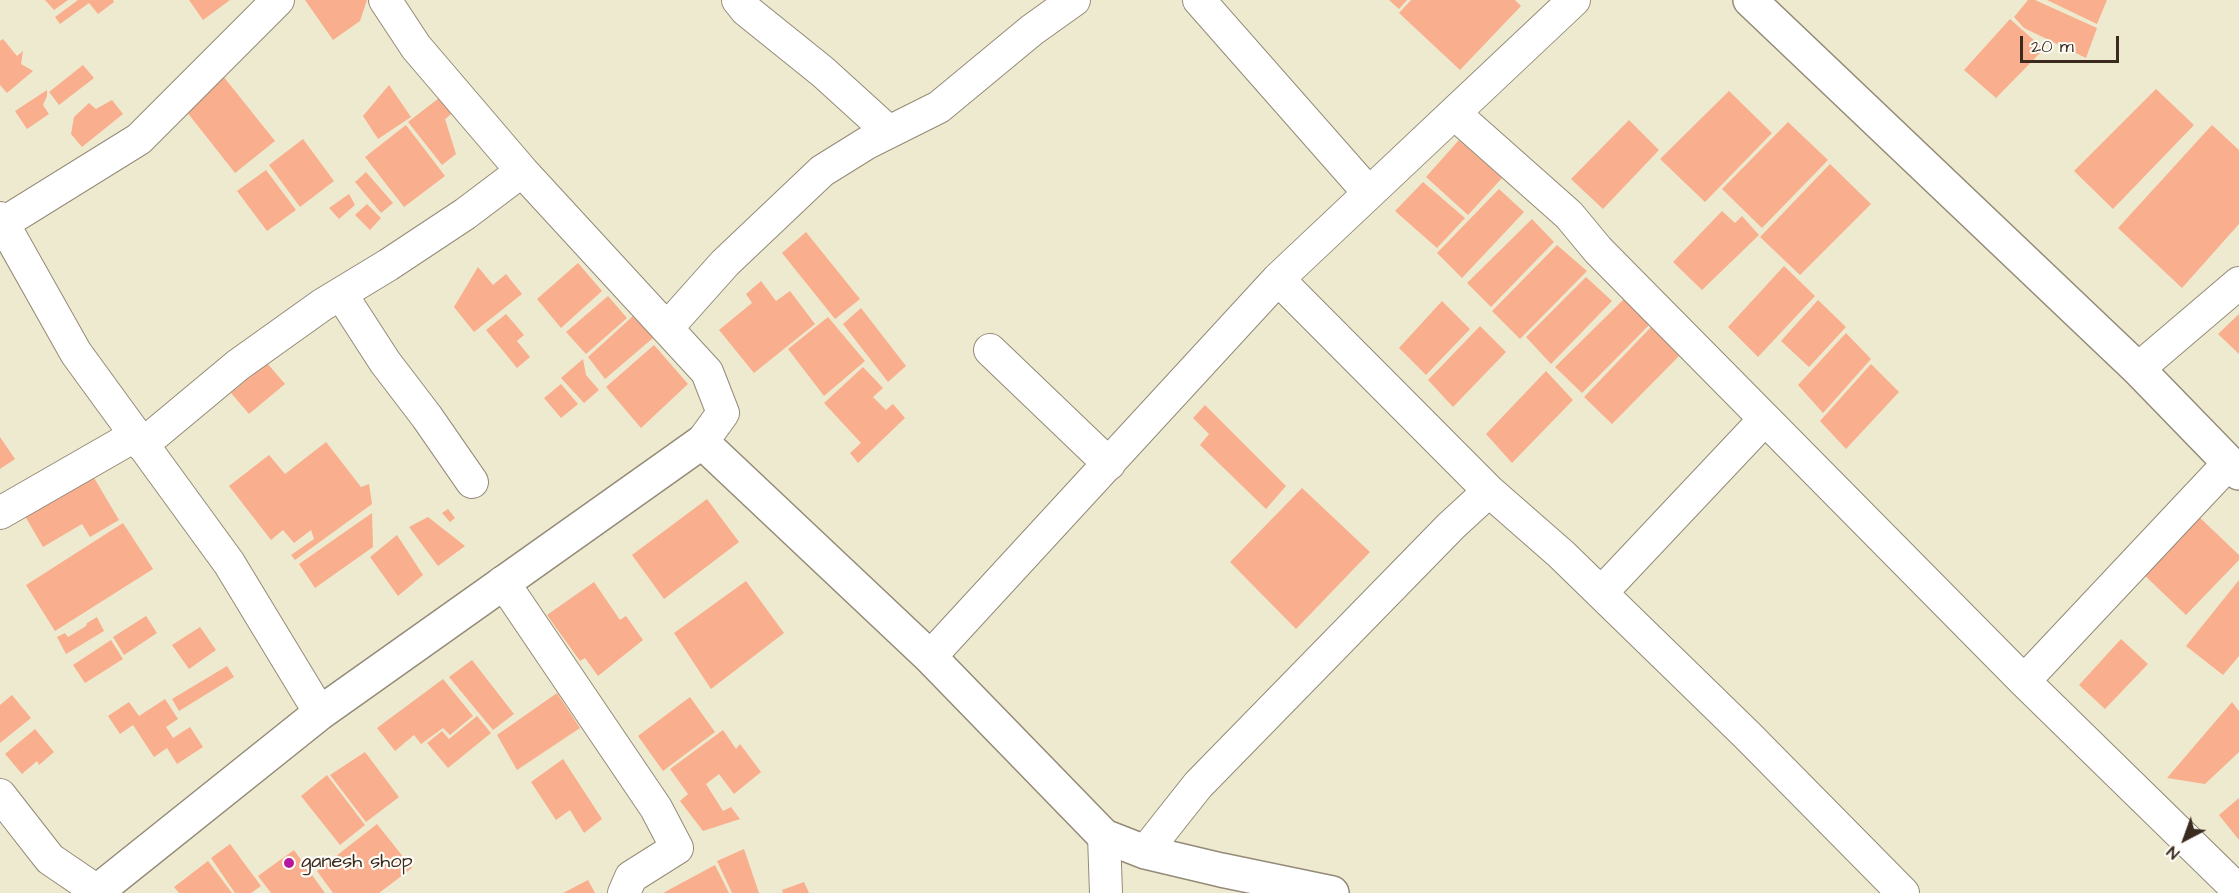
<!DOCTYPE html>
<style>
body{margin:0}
#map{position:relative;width:2239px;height:893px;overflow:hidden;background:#eeead0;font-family:"Architects Daughter",sans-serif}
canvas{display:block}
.north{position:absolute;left:2155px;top:809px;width:60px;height:60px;-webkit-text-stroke:4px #fdfcf7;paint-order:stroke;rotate:221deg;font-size:16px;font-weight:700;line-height:24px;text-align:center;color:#3b2a1e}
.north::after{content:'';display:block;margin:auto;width:21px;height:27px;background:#3b2a1e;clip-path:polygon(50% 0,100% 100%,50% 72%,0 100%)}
.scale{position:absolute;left:2020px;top:36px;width:99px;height:27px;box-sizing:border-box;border:3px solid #3b2a1e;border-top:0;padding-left:8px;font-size:18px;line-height:21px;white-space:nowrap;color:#3b2a1e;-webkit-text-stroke:4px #fdfcf7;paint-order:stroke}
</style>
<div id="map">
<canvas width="2239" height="893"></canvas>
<div class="north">N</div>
<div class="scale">20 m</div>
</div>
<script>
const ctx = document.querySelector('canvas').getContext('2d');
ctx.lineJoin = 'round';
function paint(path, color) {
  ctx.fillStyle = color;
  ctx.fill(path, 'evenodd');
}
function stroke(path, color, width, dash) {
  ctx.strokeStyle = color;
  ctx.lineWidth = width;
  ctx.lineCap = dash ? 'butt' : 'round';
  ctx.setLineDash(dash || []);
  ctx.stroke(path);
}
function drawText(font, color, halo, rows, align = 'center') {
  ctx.font = font + ' "Architects Daughter",sans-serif';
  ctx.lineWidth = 4.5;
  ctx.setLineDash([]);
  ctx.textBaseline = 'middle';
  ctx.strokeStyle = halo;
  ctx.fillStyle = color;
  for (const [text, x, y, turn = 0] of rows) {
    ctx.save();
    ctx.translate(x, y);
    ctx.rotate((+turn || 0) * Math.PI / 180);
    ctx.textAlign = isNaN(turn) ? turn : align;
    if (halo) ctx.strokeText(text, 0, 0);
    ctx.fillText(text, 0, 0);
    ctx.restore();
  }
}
paint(new Path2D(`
 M45,0H68L54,10Z
 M78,0H113L114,2L98,14L89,3L60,24L55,17Z
 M189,0H230L203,20Z
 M305,0H367L360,21L333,40Z
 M1389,0H1407L1399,9Z
 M1411,0H1515L1521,6L1460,70L1399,13Z
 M2028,0H2035L2097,28L2086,58L2024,28L2014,17Z
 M2047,0H2107L2097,24Z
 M2010,19L2044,49L1996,98L1964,70Z
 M3,39L17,56L23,51L21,64L33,71L7,93L0,85V41Z
 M83,65L94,78L59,105L49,92Z
 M219,71L275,141L235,173L179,102Z
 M389,85L411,117L378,139L363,116Z
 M2156,89L2194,125L2113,209L2074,171Z
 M47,90V96L43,105L49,114L27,129L15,111Z
 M448,91L460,107L445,119L456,154L442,165L408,122Z
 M1729,91L1772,133L1705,202L1660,159Z
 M112,100L123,114L82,147L71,134L74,117L89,103L96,109Z
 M1629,120L1659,150L1603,209L1571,179Z
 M1788,122L1828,160L1762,228L1722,189Z
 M406,125L445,176L404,207L365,157Z
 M2212,125L2239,150V224L2182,288L2118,228Z
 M303,139L334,181L300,207L269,165Z
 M1459,140L1502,178L1468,215L1426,177Z
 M1830,164L1871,204L1800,275L1760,237Z
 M266,170L296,210L267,231L237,191Z
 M366,172L393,203L381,213L355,182Z
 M1423,182L1465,218L1437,248L1395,211Z
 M1499,189L1524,212L1462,278L1437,253Z
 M349,194L355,205L339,219L329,208Z
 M367,204L381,218L370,230L355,215Z
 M1722,211L1735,223L1742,216L1759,235L1702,290L1673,262Z
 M1532,219L1554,242L1491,307L1467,283Z
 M806,232L860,299L835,319L782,253Z
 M1557,245L1587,271L1520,339L1492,311Z
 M578,263L602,291L561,328L537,299Z
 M1784,266L1815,296L1758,357L1728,327Z
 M478,267L493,285L506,274L522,294L474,332L454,307Z
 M1586,277L1612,301L1551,364L1526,337Z
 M761,281L776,301L790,291L815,324L754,373L719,330L752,303L746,294Z
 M608,296L627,318L586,354L566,332Z
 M1625,298L1651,323L1582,393L1555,367Z
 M1818,300L1846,327L1809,367L1781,341Z
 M1442,301L1470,329L1426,375L1399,348Z
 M861,308L906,366L888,382L843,324Z
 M506,314L524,335L517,341L530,357L517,368L486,330Z
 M2239,314V354L2218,334Z
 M633,316L653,338L605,379L588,357Z
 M828,317L865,361L824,396L788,349Z
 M1480,326L1506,352L1453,407L1428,380Z
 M1652,326L1680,355L1612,424L1584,397Z
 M1846,333L1871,359L1823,413L1798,385Z
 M654,345L688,384L641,428L606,387Z
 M583,359L586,375L599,390L584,403L561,378Z
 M267,363L285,384L249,414L231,393Z
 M1871,364L1899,392L1846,449L1820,421Z
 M863,367L883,388L873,397L886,410L893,404L905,418L858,463L850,453L861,443L824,403Z
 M1546,371L1573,400L1512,463L1486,434Z
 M561,384L578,404L561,418L544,398Z
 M1205,405L1286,486L1266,509L1200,445L1209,434L1193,418Z
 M0,437L15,459L0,469Z
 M326,442L361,487L369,484L372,504L295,560L291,555L314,539L311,530L294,543L283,530L271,540L229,486L269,455L285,474Z
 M90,471L119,520L90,537L82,524L43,547L22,511Z
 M1302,488L1370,552L1296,629L1230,562Z
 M707,499L739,542L664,599L632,555Z
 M448,509L455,518L450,522L442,513Z
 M372,513L373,547L315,588L299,564Z
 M2195,513L2239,555V560L2186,615L2139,570Z
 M428,517L465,546L438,566L409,527Z
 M123,523L153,569L55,631L26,585Z
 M397,535L423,575L398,596L370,557Z
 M2239,580V656L2223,675L2186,646Z
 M746,581L784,633L711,689L674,633Z
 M594,582L620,620L626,616L643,640L598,676L585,658L580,661L547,615Z
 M146,616L157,633L124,655L113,637Z
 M97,617L104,631L66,654L57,637L65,633L68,637L86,626L87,623Z
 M200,627L216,650L189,669L172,645Z
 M2121,639L2148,664L2105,709L2079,685Z
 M111,640L123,659L85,683L73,665Z
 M472,660L514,714L493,730L449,677Z
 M227,666L234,677L179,711L172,699Z
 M443,679L473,716L450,735L443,728L421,744L414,735L395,751L377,728Z
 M557,693L580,728L517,770L497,735Z
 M12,695L31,718L0,743V705Z
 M690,697L715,732L663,771L638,736Z
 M165,699L178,719L166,727L173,738L190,727L203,747L177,764L167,748L154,757L133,725L120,734L108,716L129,702L139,716Z
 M2232,702L2239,711V752L2205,784L2167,778Z
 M477,716L491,733L448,768L427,743L442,731L449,739Z
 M35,729L54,752L39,765L37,761L22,774L5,754Z
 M723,730L736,749L740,744L761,772L734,794L719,774L706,784L723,811L731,807L740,819L703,831L680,801L688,794L670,769Z
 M365,752L399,797L366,822L330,775Z
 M563,759L602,819L584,833L570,810L556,820L531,782Z
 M327,775L365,825L340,845L301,796Z
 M2239,798V840L2219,815Z
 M377,824L412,868L379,893H333L317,871Z
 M230,844L261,886L251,893H235L211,858Z
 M744,849L759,893H732L717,861Z
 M294,850L325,893H271L258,876Z
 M208,861L232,893H179L174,887Z
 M715,865L729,893H663Z
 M588,880L595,893H563Z
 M804,882L809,893H783L782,890Z`), '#f9ae8d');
const minor = new Path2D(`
 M385,0L416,47L522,171
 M738,0L746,10L823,72L889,132
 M1199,0L1369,193
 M1454,113L1569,215L1598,250L2024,681
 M0,218L76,353L229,563L320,713
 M2,224L139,139L278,0
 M1278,279L1574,0
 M341,294L385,362L427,417L472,482
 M667,328L725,263L822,171L867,143L939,107L1032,30L1074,0
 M990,350L1109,464
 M2138,369L2239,283
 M142,445L238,365L322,305L388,265L465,214L522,171L707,372L723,413L702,442
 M2229,463L2024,681L2239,891
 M0,513L136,435
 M503,582L656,808L677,848L631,877L624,893
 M1601,593L1765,419
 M930,657L1278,279L1489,491
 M0,795L50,859L100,893
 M1104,836L1106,893
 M1145,852L1198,785L1451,526L1489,491L1561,554L1747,735L1903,893`);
const tertiary = new Path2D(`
 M1750,0L2138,369L2239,473
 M95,893L320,713L702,442L930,657L1104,836L1145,852L1221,870L1332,893`);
stroke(minor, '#948a77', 34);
stroke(tertiary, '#948a77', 36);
stroke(minor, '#fff', 32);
stroke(tertiary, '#fff', 33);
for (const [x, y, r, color] of [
 [289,863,6,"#b5179e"]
]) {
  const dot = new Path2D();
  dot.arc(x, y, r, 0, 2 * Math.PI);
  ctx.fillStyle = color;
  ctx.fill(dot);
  stroke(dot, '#fdfcf7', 2);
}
drawText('20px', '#3b2a1e', '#fdfcf7', [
 ["ganesh shop",301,863]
], 'left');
</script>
